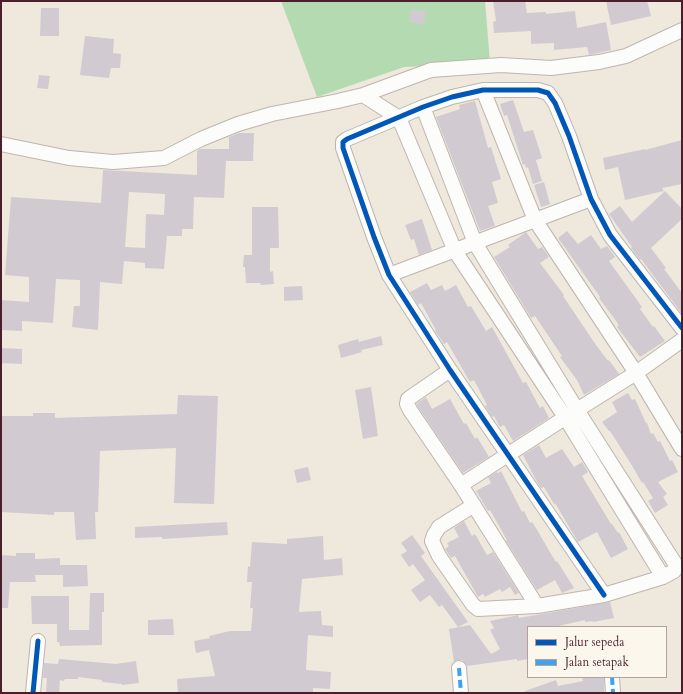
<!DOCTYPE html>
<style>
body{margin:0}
#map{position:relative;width:683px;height:694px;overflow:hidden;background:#eee8dd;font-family:Cardo,serif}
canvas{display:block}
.frame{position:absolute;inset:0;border:2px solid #4a1f2b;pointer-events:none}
.legend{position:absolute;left:527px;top:626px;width:140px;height:52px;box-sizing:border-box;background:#fbf7ec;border:1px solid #b4a19f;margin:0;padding:5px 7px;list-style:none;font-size:12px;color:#4a1f2b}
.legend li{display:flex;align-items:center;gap:8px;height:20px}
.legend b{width:20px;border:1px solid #b4a19f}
</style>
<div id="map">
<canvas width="683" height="694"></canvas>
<div class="frame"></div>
<ul class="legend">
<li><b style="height:5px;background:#0057b8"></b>Jalur sepeda</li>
<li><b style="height:5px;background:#40a2eb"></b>Jalan setapak</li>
</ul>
</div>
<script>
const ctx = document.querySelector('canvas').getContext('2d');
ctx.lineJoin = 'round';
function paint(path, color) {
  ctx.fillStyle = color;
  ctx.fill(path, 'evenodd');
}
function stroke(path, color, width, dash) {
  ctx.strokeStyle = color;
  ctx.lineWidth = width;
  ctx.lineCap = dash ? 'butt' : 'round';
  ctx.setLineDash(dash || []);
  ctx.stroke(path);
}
paint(new Path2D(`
 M281,1H485L490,63L404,67L317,97Z`), '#b4dab1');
paint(new Path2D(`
 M493,1H525L527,13L546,12V14L575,11L577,28L606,22L611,50L589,55L587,47L554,50V43L531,44V31L494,33L493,22L496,21Z
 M606,1H647L651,16L611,25Z
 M41,8H59V36H40Z
 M411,9L426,11L424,24L409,22Z
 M85,36L114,39L113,53L121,54L120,68H111L109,78L80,75Z
 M39,75L50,76L48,89L37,88Z
 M513,100L524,132L533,130L542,158L536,160L542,181L533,184L528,167L526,168L525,164L523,165L507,115L504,116L500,104Z
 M475,101L488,148L491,147L501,179L492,182L498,203L488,206L495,226L480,231L436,117L460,109L459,105Z
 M239,133H254L253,161H226L224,198L194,197L193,229H182V236H167L164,269L145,268V263L124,261L122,284L100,282L98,330L72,327L74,306H80V280L56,279L53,323L22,321V331L1,330V300L29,302V277L5,275L11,197L101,203L103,170L197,175V151L200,149H229V137ZM129,192L165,194L164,215L146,214L145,248L125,247Z
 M682,140V184L662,188L664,191L625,200L618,167L605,170L603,158L645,149V150Z
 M544,182L550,204L541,207L534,185Z
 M665,191L682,209V219L651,248L666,268L664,269L682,293V314L641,259L640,260L631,248L632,247L609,214L620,206L632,222Z
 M252,207H278L279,248H270V272L273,271L274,284L261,285L260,283H246L245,267H243L244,255H252Z
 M422,219L432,250L419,255L414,239L411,240L405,225Z
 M567,231L578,244L591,235L601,249L607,246L615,257L609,261L642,307L640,309L653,327L654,326L665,341L640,357L617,327L619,325L599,298L600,297L558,238Z
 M526,232L538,249L542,247L547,254L549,257L540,263L564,295L563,296L596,345L608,361L609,360L619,374L584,395L577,380L560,357L562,356L535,316L531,318L494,257L510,247L508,245Z
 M427,283L431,290L442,285L445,291L456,285L468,307L471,306L486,331L492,327L523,383L526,382L540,408L543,406L549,418L513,441L504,425L500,427L494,416L492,417L485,406L487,405L474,380L470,382L447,342L444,344L435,331L436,330L421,303L418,305L410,292Z
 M302,286L303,300L284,301V287Z
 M381,336L383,345L361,350L362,352L341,358L338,345L358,339L359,342Z
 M1,348L22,349V364L1,363Z
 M371,387L378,436L363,439L355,390Z
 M628,393L632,400L635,399L646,423H647L651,434L653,433L658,442L660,441L670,461L672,460L678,472L658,482L667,494L663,497L668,505L655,513L648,501L653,498L643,482L642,483L631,464L610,431H609L602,422L617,412L612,402Z
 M178,395L218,396L214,504L174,503L176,448L100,451L98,512H95L96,539L76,540L74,512H54V515L1,512V416H33V413H55V418L177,414Z
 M426,397L432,409L450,399L464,424L466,423L475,439L477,437L489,457L463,473L416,404Z
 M539,445L546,458L562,449L574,467L582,462L588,472L582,476L611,524H612L618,533L619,532L628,549L611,558L597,532L578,542L555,503L554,504L544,487L541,488L536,480L523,455Z
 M308,467L311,480L297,483L294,470Z
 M501,471L522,512L524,511L530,523L532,522L536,528L551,554L556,562L557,561L574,588L562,593L555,580L537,590L506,541L507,540L490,510L488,511L476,491L491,483L488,477L497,472L498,473Z
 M464,521L472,536L475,534L487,555L493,552L519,593L515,595L510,587L502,592L500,589L485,597L483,594L478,597L455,556L451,558L445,549L449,546L447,543L459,537L454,528Z
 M227,522L228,535L162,539V537L135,538V527Z
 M412,535L425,553L421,556L468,622L458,627L442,605L439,607L430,595L420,602L411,590L425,580L413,564L409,567L401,555L407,551L401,543Z
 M323,536L324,560L342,558L343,575L302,579L299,612L321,611L322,625L333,626V637L308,635L306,670L331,672L330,689L313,688V693H178L177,679L215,676L209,650L196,653L194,641L210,638L209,636L230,631H251L253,608H250L252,582H247L248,566L250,567L252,542L287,544V539Z
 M16,553H35V559L60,558V565H87L88,586L63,587V575H35L36,582H10L8,608H1V555L16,556Z
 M90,593H104V612H102V645L60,646L59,642H57V624H32L31,596H69V630H89Z
 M610,602L614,618L593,622V621L585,622V620L554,627H528V659L517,661V659L467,666L462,660H458L454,662L449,629L470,625L491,654L500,649L490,630L494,628L490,621L514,616L518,615L519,618Z
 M173,619L174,635H148V620Z
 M59,659L116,664L136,661L139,683L122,685V684L102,682V680L78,677V679H65L64,681L60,680L59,693H46L47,678H43L44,663L58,664Z
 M582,677H604V693H525V691L556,680L558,686L583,681Z`), '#d1cbd1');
const minor = new Path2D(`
 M483,90L535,220L636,373L682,449
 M363,95L399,118L455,251L565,417L663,577
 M423,107L475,243L577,410L676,565V568L674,571L663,577L604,595L537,606L478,609L473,605L439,556L432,541L434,535L439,527L474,505
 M1,144L69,158L113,162L164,158L201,139L238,124L272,114L338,101L363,95L431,70L501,65L551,68L599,62L626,56L682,30
 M389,275L591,199
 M450,370L408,399L407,404L410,410L461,485L537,606
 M461,485L577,410L636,373L682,340
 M604,595L450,370L389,275L374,237L343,148V142L347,139L423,107L452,97L483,90H538L548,93L555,103L569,136L591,199L610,235L682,328
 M459,668L461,693
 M612,677L613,693
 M33,693L38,641`);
stroke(minor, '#beb5af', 16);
stroke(minor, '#fcfcfa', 14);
stroke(new Path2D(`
 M459,668L461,693
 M612,677L613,693`), '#40a2eb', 4, [8, 4]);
stroke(new Path2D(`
 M604,595L450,370L389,275L374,237L343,148V142L347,139L423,107L452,97L483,90H538L548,93L555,103L569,136L591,199L610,235L682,328
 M33,693L38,641`), '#0057b8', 5);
</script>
